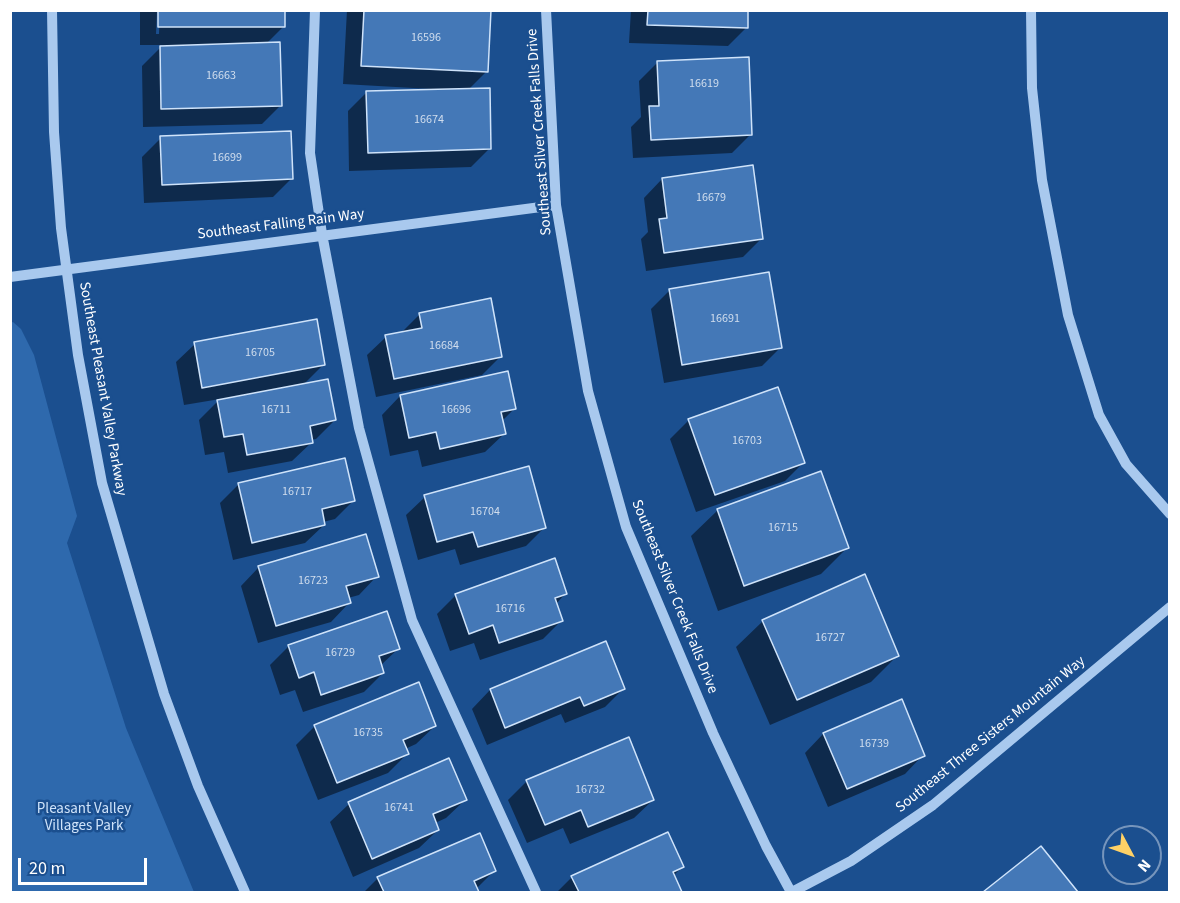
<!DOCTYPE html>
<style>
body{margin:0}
#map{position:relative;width:1180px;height:903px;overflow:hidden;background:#1b4f8f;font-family:"Source Sans 3",sans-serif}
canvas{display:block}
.frame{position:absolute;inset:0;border:12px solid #fff;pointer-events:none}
.north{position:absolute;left:1102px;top:825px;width:60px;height:60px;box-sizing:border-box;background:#1b4f8f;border:2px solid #7695bc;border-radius:50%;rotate:131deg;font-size:16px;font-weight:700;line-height:24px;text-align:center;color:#fff}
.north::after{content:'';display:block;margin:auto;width:21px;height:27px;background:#ffd166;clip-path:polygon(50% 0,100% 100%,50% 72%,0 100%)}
.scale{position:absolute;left:18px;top:858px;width:129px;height:27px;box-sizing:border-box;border:3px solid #fff;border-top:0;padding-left:8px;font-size:18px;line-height:21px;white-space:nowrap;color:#fff;-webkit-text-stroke:4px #1b4f8f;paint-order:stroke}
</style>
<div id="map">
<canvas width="1180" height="903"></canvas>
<div class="frame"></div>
<div class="north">N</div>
<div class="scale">20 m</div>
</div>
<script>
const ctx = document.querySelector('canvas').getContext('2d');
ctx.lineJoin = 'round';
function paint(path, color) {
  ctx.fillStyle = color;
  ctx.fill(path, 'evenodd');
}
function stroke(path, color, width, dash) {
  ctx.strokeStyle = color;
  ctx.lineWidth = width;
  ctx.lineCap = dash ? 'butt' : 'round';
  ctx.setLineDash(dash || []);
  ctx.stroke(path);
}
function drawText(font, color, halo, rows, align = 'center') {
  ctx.font = font + ' "Source Sans 3",sans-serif';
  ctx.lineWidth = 5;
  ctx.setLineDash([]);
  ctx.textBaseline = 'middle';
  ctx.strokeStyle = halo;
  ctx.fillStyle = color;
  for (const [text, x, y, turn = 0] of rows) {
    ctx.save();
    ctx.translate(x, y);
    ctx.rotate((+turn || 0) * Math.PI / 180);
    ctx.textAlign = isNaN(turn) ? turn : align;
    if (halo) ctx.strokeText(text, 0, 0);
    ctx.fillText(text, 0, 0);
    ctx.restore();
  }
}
paint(new Path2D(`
 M13,322L21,329L34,355L77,516L67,543L126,728L194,892H11L10,323Z`), '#2e69ad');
paint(new Path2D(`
 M140,10H157L156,34H159L160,10L284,26L266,44L281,105L262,124L143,127L142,66L163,45H140Z
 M347,10H489L486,72L468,90L490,148L471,167L349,171L348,111L366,93L431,91V89L343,84Z
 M631,10H747L746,28L728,46L629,43Z
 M658,62L751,134L732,153L633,158L631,127L641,117L639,81Z
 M161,138L291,179L273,197L144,203L142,157Z
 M662,179L761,239L743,257L646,271L641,239L648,232L644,198Z
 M670,290L780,348L762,366L664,383L651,309Z
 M420,314L501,356L482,375L376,397L367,355L386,337L400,334Z
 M195,344L324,364L303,385L335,420L316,439L311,440V443L292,461L228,473L224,452L205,455L199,420L220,399L184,405L176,362Z
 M400,396L515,408L502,421L504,434L485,452L422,467L418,450L390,456L382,415Z
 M689,420L804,462L785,481L696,512L670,439Z
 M239,484L354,500L335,519L323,522L324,525L305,543L233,560L220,503Z
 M425,497L544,528L526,546L460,565L455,549L418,560L406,515Z
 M718,510L847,548L821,574L718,611L691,536Z
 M259,567L377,576L359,595L348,598L349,603L331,622L258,643L241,586Z
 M566,593L556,604L562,620L543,639L480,660L474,643L450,651L437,614L456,595Z
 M763,621L897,656L871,682L770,725L736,647Z
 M605,643L623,689L605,707L565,723L561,714L487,745L472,709L490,690Z
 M289,646L398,649L380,666L383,673L364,692L303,712L295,690L280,695L270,665Z
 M901,701L923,755L905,774L828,807L805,753L823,734Z
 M315,726H435L416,744L405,749L407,754L388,773L318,800L296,745Z
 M527,781L653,800L634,818L570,844L563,828L527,843L508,800Z
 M465,800L446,818L435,823L438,830L419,848L353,877L330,822L349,804Z
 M1041,848L1076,892H985Z
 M682,867L673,876L680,892H557L572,877Z
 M494,871L476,889L478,892H364L378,878Z`), '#0007');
const building = new Path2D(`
 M158,10H285V27H158Z
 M364,10H491L488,72L361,66Z
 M648,10H748V28L647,25Z
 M280,42L282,106L161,109L160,46Z
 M749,57L752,135L651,140L649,106H659L657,61Z
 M490,88L491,149L368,153L366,91Z
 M291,131L293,179L162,185L160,136Z
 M753,165L763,239L664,253L659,219L667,218L662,178Z
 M769,272L782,348L682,365L669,289Z
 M491,298L502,357L394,379L385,335L422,328L419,313Z
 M317,319L325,365L202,388L194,342Z
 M508,371L516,409L501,412L506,434L440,449L436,432L409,438L400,395Z
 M328,379L336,420L310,426L313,443L247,455L243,434L224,437L217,400Z
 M778,387L805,463L715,495L688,419Z
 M345,458L355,501L322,509L325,525L252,543L238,483Z
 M529,466L546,528L478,547L473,532L437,542L424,495Z
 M821,471L849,548L744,586L717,509Z
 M366,534L379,577L346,586L351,603L276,626L258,566Z
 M555,558L567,594L555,598L563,621L499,643L493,625L469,634L455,594Z
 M865,574L899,656L797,700L762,620Z
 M387,611L400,649L379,656L384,673L321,695L314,672L299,678L288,645Z
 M606,641L625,689L584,706L580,697L505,728L490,689Z
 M419,682L436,726L403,740L409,754L337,783L314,725Z
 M902,699L925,756L847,789L823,733Z
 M629,737L654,800L588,827L581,810L545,825L526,780Z
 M449,758L467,800L433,814L439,830L372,859L348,802Z
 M668,832L684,867L673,872L682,892H579L571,876Z
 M480,833L496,871L474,881L479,892H384L377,877Z
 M1041,846L1078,892H983Z`);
paint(building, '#4478b7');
stroke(building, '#cfe3fa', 1.5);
stroke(new Path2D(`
 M52,10L54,132L61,228L78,355L102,483L164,694L198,786L245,892
 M315,10L310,153L322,234L359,428L412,620L536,892
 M546,10L556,205L588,391L626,527L713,733L766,846L791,892
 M1031,10L1032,88L1042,180L1068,315L1099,415L1126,464L1170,514
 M10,277L556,205
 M792,892L851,861L933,805L1170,607`), '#a9c9ee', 10);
drawText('12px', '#d0dded', null, [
 ["16596",426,38],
 ["16663",221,76],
 ["16619",704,84],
 ["16674",429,120],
 ["16699",227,158],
 ["16679",711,198],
 ["16691",725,319],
 ["16684",444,346],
 ["16705",260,353],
 ["16711",276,410],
 ["16696",456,410],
 ["16703",747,441],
 ["16717",297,492],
 ["16704",485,512],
 ["16715",783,528],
 ["16723",313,581],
 ["16716",510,609],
 ["16727",830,638],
 ["16729",340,653],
 ["16735",368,733],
 ["16739",874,744],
 ["16732",590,790],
 ["16741",399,808]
]);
drawText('15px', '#fff', '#1b4f8f', [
 ["Southeast Silver Creek Falls Drive",540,132,-94],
 ["Southeast Falling Rain Way",281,225,-7],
 ["Southeast Pleasant Valley Parkway",102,389,80],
 ["Southeast Silver Creek Falls Drive",674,597,68],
 ["Southeast Three Sisters Mountain Way",991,735,-39]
]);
drawText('15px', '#cfe3fa', '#1b4f8f', [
 ["Pleasant Valley",84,810],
 ["Villages Park",84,827]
]);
</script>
